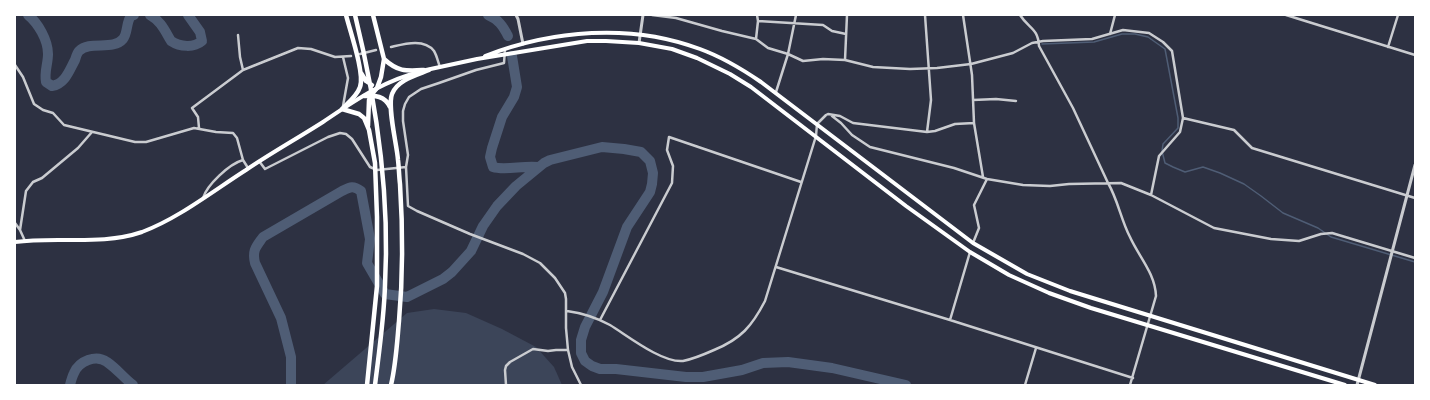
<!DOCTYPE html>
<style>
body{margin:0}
#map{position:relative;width:1430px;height:400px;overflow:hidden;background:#2d3142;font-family:"Asap Condensed",sans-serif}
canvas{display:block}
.frame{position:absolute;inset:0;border:16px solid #fff;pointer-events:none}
</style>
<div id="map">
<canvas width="1430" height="400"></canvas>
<div class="frame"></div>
</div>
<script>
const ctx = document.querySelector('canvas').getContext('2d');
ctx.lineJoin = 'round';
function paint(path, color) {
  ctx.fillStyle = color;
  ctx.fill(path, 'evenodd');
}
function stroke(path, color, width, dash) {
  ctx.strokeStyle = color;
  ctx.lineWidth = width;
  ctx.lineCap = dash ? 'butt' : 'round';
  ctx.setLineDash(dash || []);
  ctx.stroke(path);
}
paint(new Path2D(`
 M434,309L466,313L502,329L536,347L554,367L562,385H323L407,313Z`), '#3c4559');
stroke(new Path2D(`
 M1042,44L1094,42L1122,34H1135L1148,37L1165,49L1178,118V128L1163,144L1162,151L1165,163L1173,167L1185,172L1203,167L1220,173L1244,184L1261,196L1283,213L1318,228L1331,237L1415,262`), '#4f5d75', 1.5);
stroke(new Path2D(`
 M28,15C38,23 48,40 48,54C48,64 44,72 46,82L52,86C65,84 69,71 75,60C76,57 77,53 79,51C90,40 113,51 123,39C128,33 126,22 131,16L134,15
 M150,15C161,21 165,31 171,41C180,47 194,48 202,41L200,32L188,15
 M488,15C498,19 503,26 508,36
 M512,56L517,87L514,97L502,117L492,148L490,157L493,167C505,171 524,165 538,167
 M70,385C71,381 72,377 74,373C79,361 96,354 107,362C116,368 124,378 133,385
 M291,385V357L281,318L255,263C252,250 256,247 263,237L342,191C350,187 353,185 361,191L370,239L367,263L385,294L407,297L443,279L452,272L471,251L483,226L497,206L516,186L544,163L550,160L602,147L624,149L641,152L650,161L653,173L652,184L650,192L627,227L603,292L585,327L581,340V353L585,361L592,366L600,369H616L686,377H703L742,370L763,363L788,362L832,368L906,385`), '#4f5d75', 10);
stroke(new Path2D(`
 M652,15L676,18L722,31L756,39L768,48L788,54L803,61L823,59L845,60L873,67L910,69L937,68L971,64L1013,53L1032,43L1043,41L1092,39L1123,30L1149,33L1163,42L1172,51L1183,118L1180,132L1159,156L1151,195
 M963,15L972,75L974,123L983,177
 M1020,15C1029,29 1038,28 1039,46L1073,108L1108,183C1118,200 1121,220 1130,237C1139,257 1155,273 1156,296L1130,385
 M1286,15L1415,55
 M758,21L823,25L832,31L846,34
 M1110,34L1115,15
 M238,35L240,57L243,70
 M756,39L758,21L757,15
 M391,47C404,44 424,38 434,51C437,56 438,62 440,67
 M1388,47L1398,15
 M505,49L504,63L476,70L439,83L421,89L409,97L405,104L403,111V121L408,155L406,167L408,206L417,211L470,234L523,254L540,263L555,278L565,293L566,299V328L568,350L572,367L581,385
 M360,54L376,50
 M845,60L847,15
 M15,65L23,77L34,104L43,110L53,113L64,125L135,142H146L194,128L216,132L233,133L237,138L243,160
 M776,92L788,54L796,15
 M973,100L996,99L1016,101
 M343,106L348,78L343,57
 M832,116L841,123L852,135L870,147L954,168L987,179L1023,185L1050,186L1069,184L1121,183L1151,195L1214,228L1271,239L1299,241L1321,234L1332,233L1415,258
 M1183,118L1234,130L1252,148L1415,198
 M199,128L198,117L192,108L243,70L298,48L311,49L335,57L351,56
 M927,132L935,131L955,124L974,123
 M259,161L265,169L328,137L340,133L346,134L352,139L370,167L377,170L406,167
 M203,198C207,185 229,164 243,160L248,168
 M15,223L20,230L25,241
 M20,230L26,191L33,182L42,178L78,148L92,132
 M973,243L979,228L974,205L987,179
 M776,267L950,320L1133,378
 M567,311C582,313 597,318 610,325C628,336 662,363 683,361C693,359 705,354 714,350C741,339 752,326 765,301L816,136L817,124L826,115L828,114L840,116L853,123L927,132L931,100L925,15
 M600,320L672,183L673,166L667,150L669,137L801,182
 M950,320L970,252
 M506,385L505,370L506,366L510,362L533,349L548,351L556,350H568
 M1025,385L1036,348`), '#caccd0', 2.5);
stroke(new Path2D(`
 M516,15L518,19L523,44
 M639,43L643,15
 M1357,385L1415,165`), '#caccd0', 3);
stroke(new Path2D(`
 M485,56C552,30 631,23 700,49C722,57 742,69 761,82L973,243L1027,274L1070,291L1375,385
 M426,70L477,59L587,41H606L639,43L672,49L697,58L730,74L751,87L906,206L970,252L1009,275L1049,293L1091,308L1345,385
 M15,242C57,236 101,246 142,232C179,218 213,191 246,170C271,153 298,138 323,122C353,102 384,80 420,72`), '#fff', 4);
stroke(new Path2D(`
 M355,15C377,104 390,194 385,285C384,319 379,352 375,385
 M384,59C398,72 406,71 424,70
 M361,73L366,81L372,85
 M364,96C375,95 385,96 390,107
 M342,109L359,114L364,118L369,130L375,163L377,217V286L367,385
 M342,109C349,102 357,96 360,87C365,74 350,31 346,15
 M368,126L369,100L371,95L377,88L381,77L384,59L373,15
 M391,385C396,364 397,343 399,321C403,275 403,230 400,184C399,176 399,168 398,160C397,145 387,107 392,94C397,80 417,75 429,70`), '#fff', 4.5);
</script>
